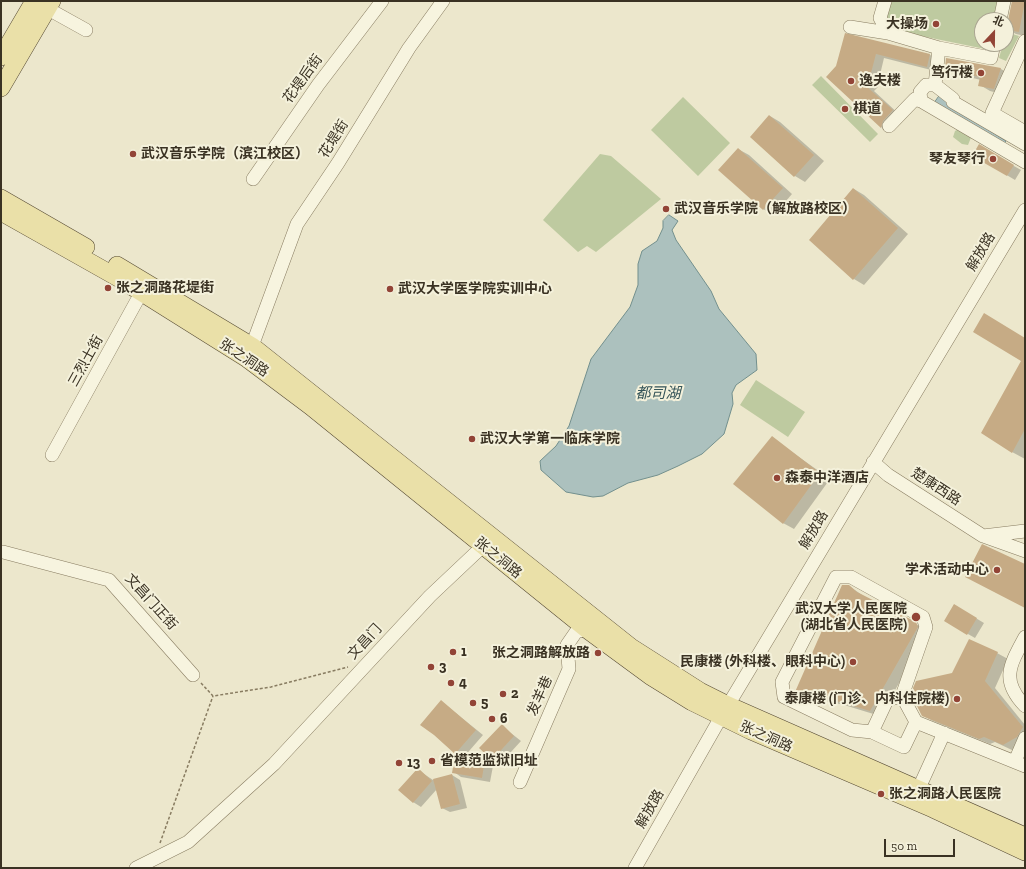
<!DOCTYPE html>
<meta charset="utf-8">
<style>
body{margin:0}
#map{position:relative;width:1026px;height:869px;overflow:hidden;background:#ece7cc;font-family:"Zilla Slab","Noto Sans SC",serif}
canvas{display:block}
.frame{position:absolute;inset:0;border:2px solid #3a3223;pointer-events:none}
.north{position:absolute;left:974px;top:12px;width:40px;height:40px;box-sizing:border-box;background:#f4f1db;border:1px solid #aaa591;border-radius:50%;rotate:22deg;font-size:11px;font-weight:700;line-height:16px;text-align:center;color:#3a3223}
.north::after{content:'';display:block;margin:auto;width:14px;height:18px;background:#924436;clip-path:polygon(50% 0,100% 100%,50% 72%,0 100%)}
.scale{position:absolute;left:884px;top:839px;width:71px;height:18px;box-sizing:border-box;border:2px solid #3a3223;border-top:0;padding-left:5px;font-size:12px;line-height:14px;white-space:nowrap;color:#3a3223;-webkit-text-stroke:3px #f4f1db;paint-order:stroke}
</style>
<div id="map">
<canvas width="1026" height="869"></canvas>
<div class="frame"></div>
<div class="north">北</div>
<div class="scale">50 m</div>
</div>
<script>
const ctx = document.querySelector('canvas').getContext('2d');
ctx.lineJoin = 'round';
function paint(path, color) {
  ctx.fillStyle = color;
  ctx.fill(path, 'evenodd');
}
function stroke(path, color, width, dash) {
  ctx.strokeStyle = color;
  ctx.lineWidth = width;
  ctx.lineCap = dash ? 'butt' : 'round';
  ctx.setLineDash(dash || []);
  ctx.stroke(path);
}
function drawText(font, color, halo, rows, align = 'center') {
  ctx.font = font + ' "Zilla Slab","Noto Sans SC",serif';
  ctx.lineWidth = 4;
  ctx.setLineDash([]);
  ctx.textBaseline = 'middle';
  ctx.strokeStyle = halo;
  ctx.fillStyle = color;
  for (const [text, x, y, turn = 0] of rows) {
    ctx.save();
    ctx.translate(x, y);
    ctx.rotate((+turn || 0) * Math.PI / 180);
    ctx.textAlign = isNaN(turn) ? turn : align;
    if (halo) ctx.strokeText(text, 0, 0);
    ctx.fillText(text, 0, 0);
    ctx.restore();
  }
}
paint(new Path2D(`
 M887,1H1000L997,20H982V44H992L990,50L897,31C886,24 886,13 887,1Z
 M1006,32L1019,36L1006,61L999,58L1003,44H1006Z
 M821,76L878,134L870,142L812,85Z
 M683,97L730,143L698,176L651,130Z
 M960,128L972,135L968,145L962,144L953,137L955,131Z
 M600,154L611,156L661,199L596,252L587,246L578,252L543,220Z
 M756,380L805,412L788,437L740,405Z`), '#becaa0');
const water = new Path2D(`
 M940,95L949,100L947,103L1006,141L1003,145L933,105Z
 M669,215L678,221L672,230L676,240L711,291L719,309L756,354L757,370L736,385L732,393L733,404L724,434L702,454L678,466L658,475L628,483L603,496L593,497L566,492L541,470L540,461L556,446L569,426L591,359L630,307L638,285V264L642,251L657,241L663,228V221Z`);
paint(water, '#acc1be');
stroke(water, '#728f8d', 1);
paint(new Path2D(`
 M1013,1H1025V36L1016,34L1007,29Z
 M846,34L930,55L938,59L935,71L884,58L879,79L883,82L874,91L901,116L889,132L881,127L837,67Z
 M947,59L1001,69L1011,75L1005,95L990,91L980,85L981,80L956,74L946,68Z
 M770,116L780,122L824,161L805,182L795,176Z
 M979,146L1021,170L1015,180L973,155Z
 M738,149L749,155L792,194L774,215L763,209Z
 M854,189L864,195L908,234L864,285L854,279Z
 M1025,338V459L1012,452Z
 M772,438L830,479L794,529L783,523Z
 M849,586L865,597L927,630L928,633L880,716L844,705L807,697L796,691Z
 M954,605L984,623L975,638L945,621Z
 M997,653L1008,659L995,688L1025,725V744L1014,751L995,742L990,744L933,721L922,715Z
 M441,701L483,735L463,758L485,761L493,766L490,782L461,777L454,772L462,757L455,753Z
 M502,726L521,741L500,764L481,748Z
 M418,770L433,780L452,775L460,780L467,808L450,812L442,808L437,789L421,807L413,802Z`), '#0003');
paint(new Path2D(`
 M1012,1H1025L1019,32L1006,30Z
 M845,33L930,54L927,67L876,54L871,73L875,77L866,86L893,110L883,121L881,128L826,77L836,66Z
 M946,58L1001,68L994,89L978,86L980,77L945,68Z
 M769,115L814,155L794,177L750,137Z
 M979,144L1014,165L1007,176L972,156Z
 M738,148L783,188L763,210L718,170Z
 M853,188L898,228L853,280L809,240Z
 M984,313L1025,338V429L1012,453L981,433L1021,361L973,332Z
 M772,436L820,473L783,524L733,484Z
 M982,544L1025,564V608L965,577Z
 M842,585H849L857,592L916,622L918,627L870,711L833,700L795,692Z
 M954,604L977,618L967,635L944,621Z
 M969,639L998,652L985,681L1023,727L1017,737L1003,745L984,737L979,739L922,716L915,702L913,688L916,681L952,673Z
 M441,700L476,730L455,754L434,735L420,725Z
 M502,724L514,736L492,760L479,748Z
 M455,755L485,760L482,778L452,773Z
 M418,768L432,781L413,803L398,790Z
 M452,774L460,804L441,809L433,779Z`), '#c6ab85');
const minor = new Path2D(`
 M885,1L880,18L888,33L939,48L991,58L994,44
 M41,5L86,30
 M1000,20L1004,1
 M850,27L888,33
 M1025,41L992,113L1025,132
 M939,48L935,85L953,99V102L1025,144
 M935,85H926L920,92L921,101L1025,162
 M889,126L915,99L921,101
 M253,179L318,85L382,1
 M252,346L297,224L338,163L409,48L443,1
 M52,455L146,284
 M873,462L888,475L983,536
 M1025,531L983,536L1025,551
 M3,552L109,580L193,675
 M1025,637C1010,665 1000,680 1025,706
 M916,722L904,747L872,732L887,700L902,696L916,722L1025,766
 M872,732L852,730L784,697L782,682L836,577H851L923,617L926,627L902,696
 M1015,761L1025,738
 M520,782L569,669L567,645L576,632L586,629
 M919,788L944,733
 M136,868L188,842L274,764L430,596L483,546
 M635,868L721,717L1025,210`);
const major = new Path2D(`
 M1,57L34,1
 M1,88L52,1
 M1,198L86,247
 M1,212L120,279L246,358L310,406L586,629L650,676L692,702L751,731L933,809L1025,852
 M117,265L252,346L631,647L700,691L728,705L1025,836`);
stroke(minor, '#887c61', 14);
stroke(major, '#564a34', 18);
stroke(new Path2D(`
 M201,683L213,696L271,687L348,667
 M160,843L213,696`), '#887c61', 1.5, [3, 2]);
stroke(minor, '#f7f4df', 13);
stroke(major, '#eae0a8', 17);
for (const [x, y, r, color] of [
 [936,24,4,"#924436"],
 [981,73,4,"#924436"],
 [851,81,4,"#924436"],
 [845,109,4,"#924436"],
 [133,154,4,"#924436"],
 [993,159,4,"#924436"],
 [666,209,4,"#924436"],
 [108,288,4,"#924436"],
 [390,289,4,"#924436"],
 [472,439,4,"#924436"],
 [777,478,4,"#924436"],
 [997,570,4,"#924436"],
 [916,617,5,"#924436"],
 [453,652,4,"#924436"],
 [598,653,4,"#924436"],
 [853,662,4,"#924436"],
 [431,667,4,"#924436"],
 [451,683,4,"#924436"],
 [503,694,4,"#924436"],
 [957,699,4,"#924436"],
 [473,703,4,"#924436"],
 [492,719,4,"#924436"],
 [432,761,4,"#924436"],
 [399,763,4,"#924436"],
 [881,794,4,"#924436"]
]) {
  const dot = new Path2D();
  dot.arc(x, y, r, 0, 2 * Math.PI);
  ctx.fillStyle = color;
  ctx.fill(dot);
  stroke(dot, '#f4f1db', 1.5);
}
drawText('bold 14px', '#3a3223', '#f4f1db', [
 ["大操场",928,24,"right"],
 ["笃行楼",973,73,"right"],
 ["逸夫楼",859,81],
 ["棋道",853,109],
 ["武汉音乐学院（滨江校区）",141,154],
 ["琴友琴行",985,159,"right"],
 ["武汉音乐学院（解放路校区）",674,209],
 ["张之洞路花堤街",116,288],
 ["武汉大学医学院实训中心",398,289],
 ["武汉大学第一临床学院",480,439],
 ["森泰中洋酒店",785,478],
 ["学术活动中心",989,570,"right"],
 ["武汉大学人民医院",907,609,"right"],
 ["(湖北省人民医院)",907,625,"right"],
 ["1",461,652],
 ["张之洞路解放路",590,653,"right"],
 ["民康楼 (外科楼、眼科中心)",845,662,"right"],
 ["3",439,667],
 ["4",459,683],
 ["2",511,694],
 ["泰康楼 (门诊、内科住院楼)",949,699,"right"],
 ["5",481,703],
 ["6",500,719],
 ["省模范监狱旧址",440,761],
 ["13",407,763],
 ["张之洞路人民医院",889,794]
], 'left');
drawText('14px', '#3a3223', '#f4f1db', [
 ["花堤后街",303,79,-54],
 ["花堤街",334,139,-58],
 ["解放路",981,252,-59],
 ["张之洞路",244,358,34],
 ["三烈士街",86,361,-61],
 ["楚康西路",936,487,33],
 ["解放路",814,530,-59],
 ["张之洞路",498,558,39],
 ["文昌门正街",151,602,48],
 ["文昌门",365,642,-47],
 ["发羊巷",540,696,-66],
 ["张之洞路",766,737,24],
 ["解放路",650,809,-60]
]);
drawText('italic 15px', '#345458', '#f4f1db', [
 ["都司湖",658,394]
]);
</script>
